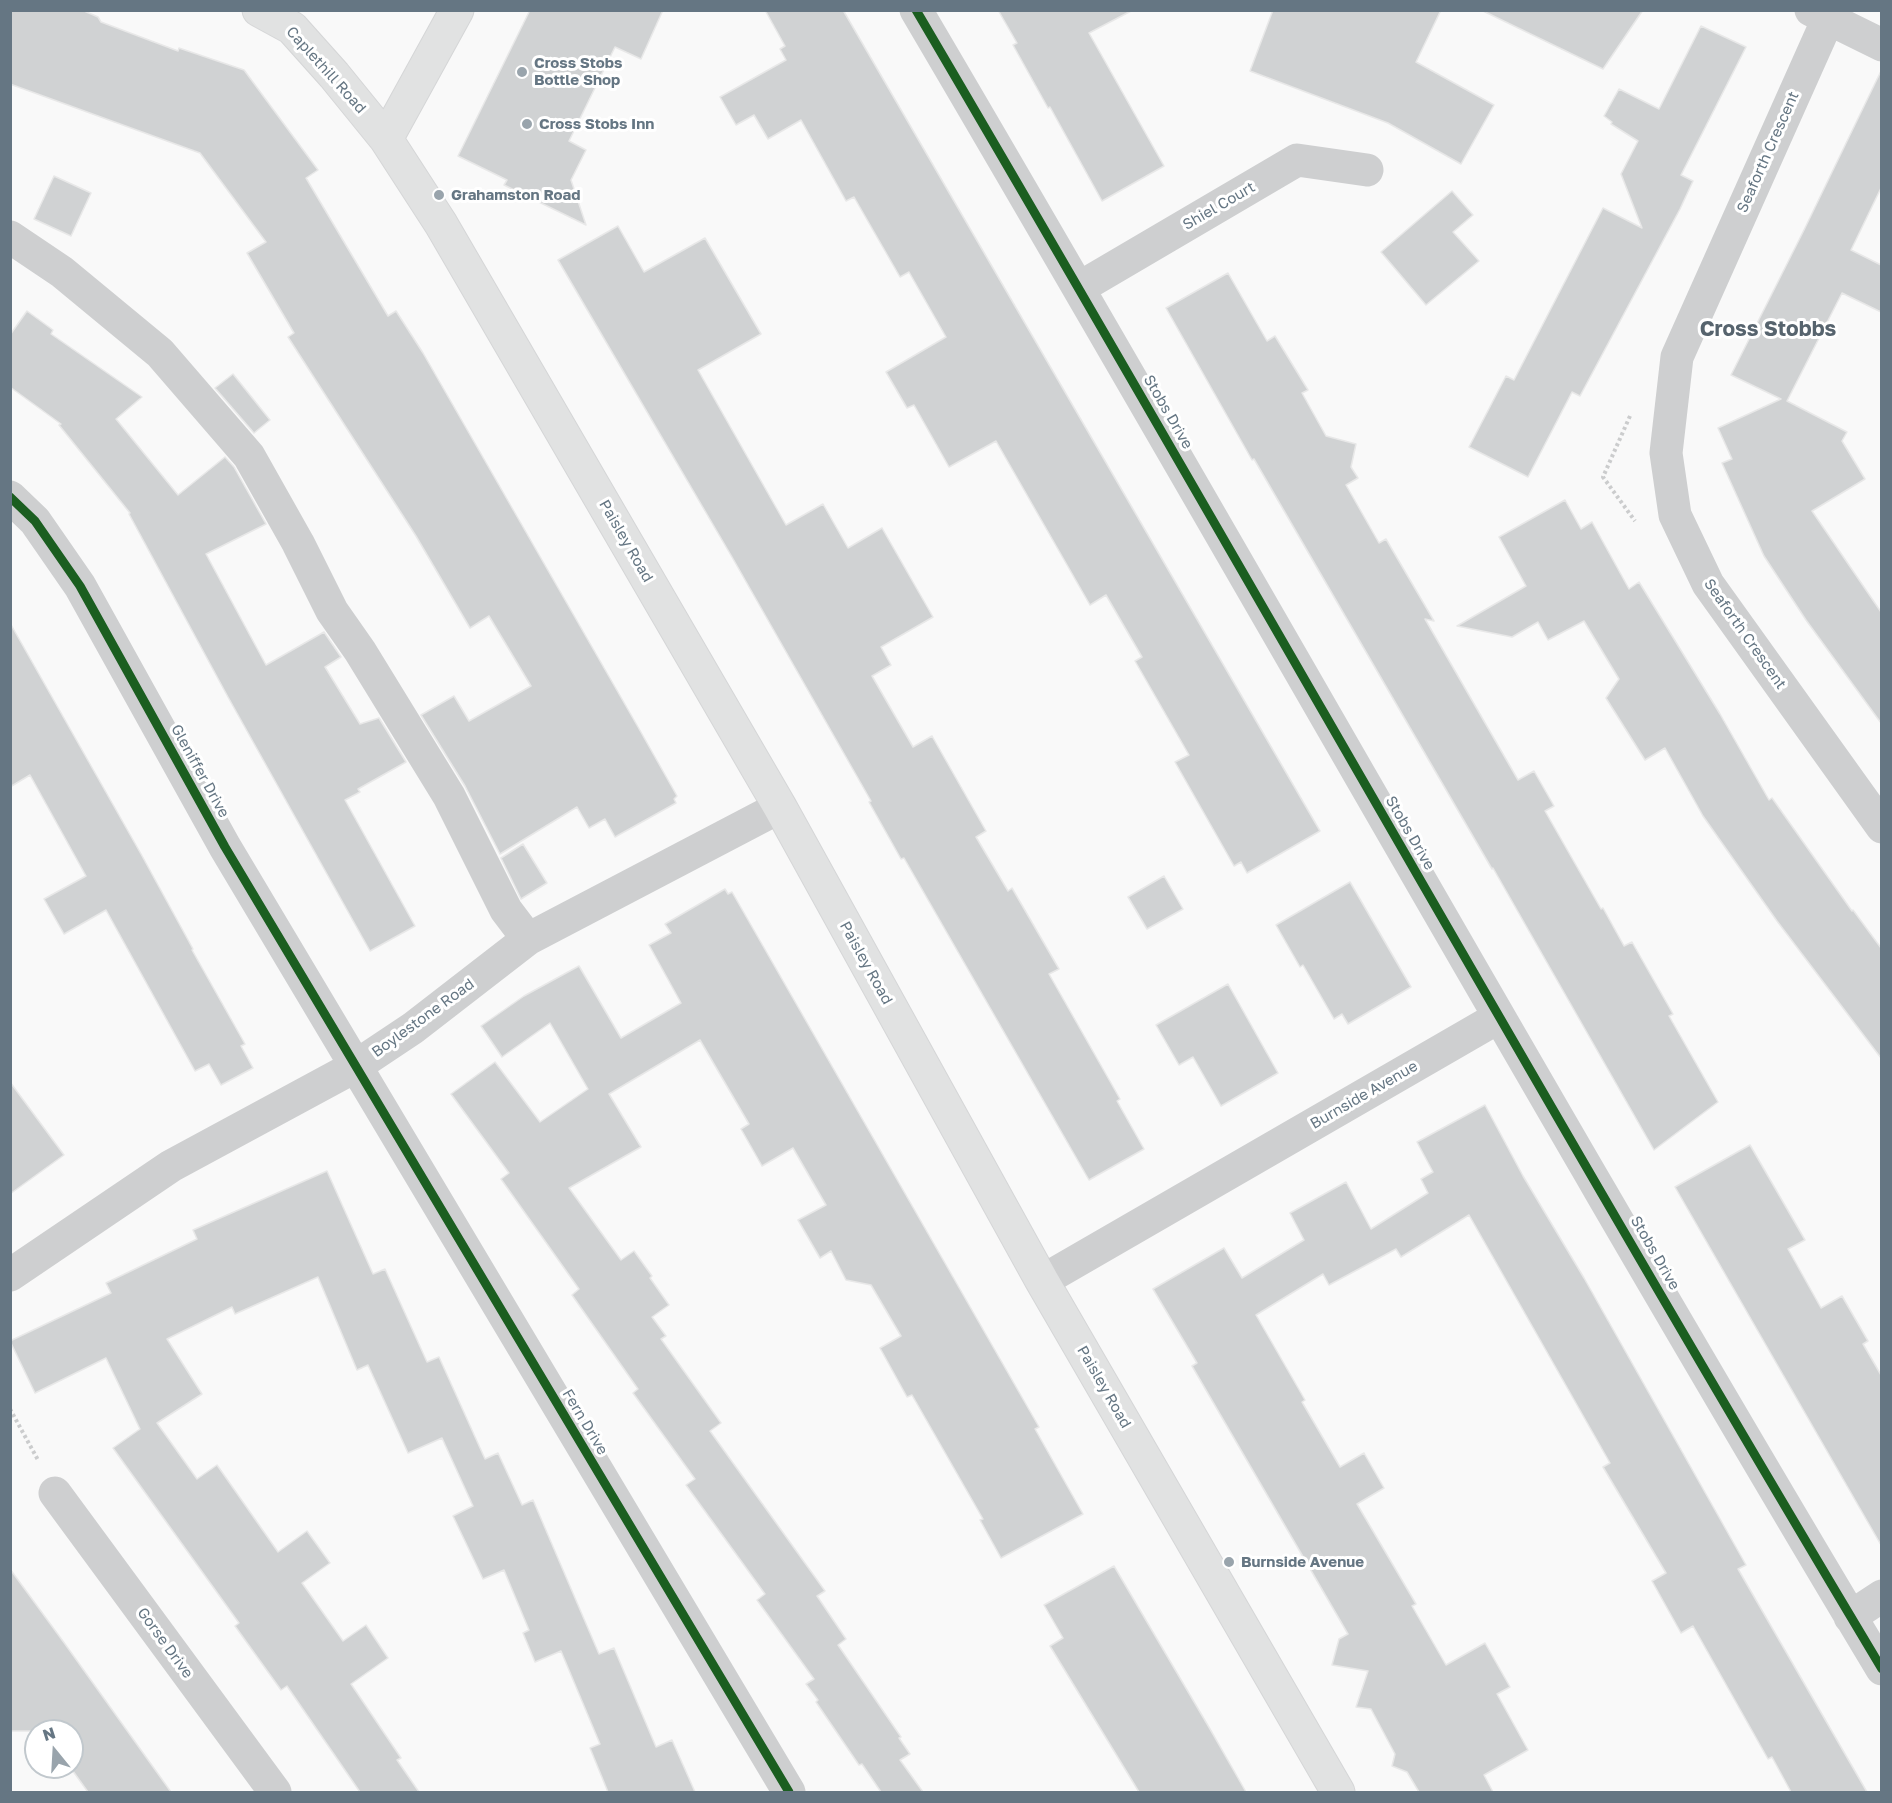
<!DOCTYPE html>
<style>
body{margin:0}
#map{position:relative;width:1892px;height:1803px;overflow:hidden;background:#f9f9f9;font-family:"Golos Text",sans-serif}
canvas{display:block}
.frame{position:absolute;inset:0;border:12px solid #657683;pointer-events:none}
.north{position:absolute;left:24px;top:1719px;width:60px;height:60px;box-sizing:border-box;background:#fff;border:2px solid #c1c8cd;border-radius:50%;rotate:342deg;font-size:16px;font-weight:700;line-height:24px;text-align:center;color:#657683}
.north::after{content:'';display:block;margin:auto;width:21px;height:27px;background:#99a4ac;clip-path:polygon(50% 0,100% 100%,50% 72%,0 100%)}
</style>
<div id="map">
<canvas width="1892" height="1803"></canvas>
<div class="frame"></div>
<div class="north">N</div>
</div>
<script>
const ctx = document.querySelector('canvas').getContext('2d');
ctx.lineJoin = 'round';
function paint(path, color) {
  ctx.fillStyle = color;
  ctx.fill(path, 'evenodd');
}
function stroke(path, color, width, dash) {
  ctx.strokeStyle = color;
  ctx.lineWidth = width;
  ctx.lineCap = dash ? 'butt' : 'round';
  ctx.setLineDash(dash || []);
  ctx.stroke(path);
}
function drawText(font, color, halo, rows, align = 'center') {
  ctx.font = font + ' "Golos Text",sans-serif';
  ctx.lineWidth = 6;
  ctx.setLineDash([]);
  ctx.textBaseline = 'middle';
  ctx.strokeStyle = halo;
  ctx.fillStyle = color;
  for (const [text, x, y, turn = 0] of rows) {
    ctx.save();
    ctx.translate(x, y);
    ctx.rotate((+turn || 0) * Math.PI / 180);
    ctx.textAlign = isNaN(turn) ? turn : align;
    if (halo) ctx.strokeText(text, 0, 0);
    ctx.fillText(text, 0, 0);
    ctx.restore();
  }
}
const building = new Path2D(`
 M10,10H82L98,17L101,22L178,51L179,48L244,70L318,170L306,178L388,316L396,311L423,353L638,727L677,796L674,799L676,803L615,837L605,819L589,828L577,807L500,854L465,786L421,715L454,696L469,721L531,686L489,616L470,628L416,536L288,337L294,333L247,253L266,242L200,153L10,84Z
 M530,10H663L641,59L615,47L569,141L586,150L571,180L586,225L504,185L507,180L458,156Z
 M765,10H843L1320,831L1247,873L1241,862L1234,866L1175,762L1189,755L1135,661L1142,657L1106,595L1090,605L996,441L949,467L914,405L907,408L886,372L946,337L909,272L900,277L854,197L846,201L801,120L768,139L754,115L736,125L720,97L786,60L780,49L785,46Z
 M998,10H1133L1089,33L1164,166L1102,201L1050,107L1048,108L1013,45L1017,43Z
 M1273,10H1441L1416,62L1494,105L1461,164L1388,123L1250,71Z
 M1481,10H1643L1603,69Z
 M1701,26L1746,47L1681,175L1693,181L1680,209L1580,396L1572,392L1528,477L1469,447L1506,376L1514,380L1603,208L1642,228L1621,174L1638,141L1611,124L1612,122L1604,116L1619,89L1659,109Z
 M1881,71V188L1851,250L1881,265V312L1842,293L1787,401L1847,432L1842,441L1865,479L1812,511L1881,612V723L1806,620L1764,556L1722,463L1732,459L1718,428L1781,399L1731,375L1804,230Z
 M54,176L91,193L71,236L34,219Z
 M1452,191L1473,215L1453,232L1479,261L1426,305L1381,252Z
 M618,226L644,272L705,238L761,334L698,370L786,525L823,504L848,548L882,528L933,617L881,647L891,665L872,676L913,747L932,736L986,831L976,837L1008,891L1012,888L1059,969L1049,974L1120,1099L1117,1101L1144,1149L1089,1180L904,858L901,859L869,802L871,801L732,557L558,260Z
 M1228,273L1267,341L1275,336L1308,390L1302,393L1326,436L1356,444L1351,467L1358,478L1346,485L1379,543L1386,539L1393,551L1434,621L1425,619L1518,780L1534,771L1554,806L1545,811L1601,909L1603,908L1624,946L1632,942L1673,1014L1669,1016L1718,1102L1654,1150L1493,868L1492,869L1254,459L1252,460L1166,308Z
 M27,311L53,330L51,334L142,397L116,419L178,495L225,457L234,467L266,524L206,554L266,665L324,632L341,657L325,667L360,724L379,718L406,762L358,789L360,792L345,800L415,926L370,951L228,697L129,514L130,513L59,425L61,424L10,387V335Z
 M233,374L270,420L254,433L215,388Z
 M1565,500L1581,529L1592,522L1629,589L1639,582L1720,714L1769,800L1772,798L1852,911L1853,910L1881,948V1058L1777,921L1703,816L1665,748L1645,760L1606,698L1619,679L1584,621L1548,640L1538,622L1512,637L1457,626L1526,586L1499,537Z
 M10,623L141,854L193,949L192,950L245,1044L241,1046L253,1068L221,1085L209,1064L195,1071L106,910L64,934L44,899L86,876L30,775L10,787Z
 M523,844L547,883L521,899L501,858Z
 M1164,876L1183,909L1147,929L1128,897Z
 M1350,882L1411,987L1348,1024L1342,1014L1334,1019L1303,965L1300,967L1276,925Z
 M725,889L728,894L732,892L1000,1359L1039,1427L1035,1429L1083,1514L1001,1558L980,1520L983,1519L912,1395L907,1397L880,1348L901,1336L871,1285L846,1280L831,1251L820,1258L798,1220L826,1205L793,1148L762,1166L741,1129L749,1124L700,1040L609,1094L641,1147L569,1188L621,1260L634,1251L652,1276L650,1278L669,1305L652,1317L666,1336L661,1339L721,1423L710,1431L825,1591L817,1596L846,1639L838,1645L901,1737L899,1738L910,1754L900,1760L923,1792H881L862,1764L859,1765L816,1702L818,1700L806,1684L814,1679L757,1600L765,1594L686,1485L695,1479L633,1393L638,1389L572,1295L579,1289L501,1179L509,1173L451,1094L495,1062L540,1122L588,1089L550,1023L502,1057L481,1026L524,996L579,966L621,1038L681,1003L649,945L671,933L665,924Z
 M1228,984L1278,1073L1221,1106L1193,1057L1179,1065L1156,1025Z
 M10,1082L64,1155L10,1194Z
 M1485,1105L1523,1176L1584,1278L1746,1565L1738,1569L1867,1792H1791L1772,1757L1768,1759L1693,1626L1681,1633L1652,1581L1666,1573L1603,1467L1610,1463L1469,1215L1401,1257L1396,1249L1329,1285L1323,1274L1256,1315L1305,1400L1302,1402L1340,1467L1364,1453L1384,1488L1357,1504L1416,1604L1412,1606L1446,1665L1485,1643L1510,1687L1497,1694L1528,1750L1484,1775L1493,1792H1419L1407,1772L1392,1766L1395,1754L1371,1709L1356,1707L1368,1671L1332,1665L1339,1639L1348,1634L1192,1366L1197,1363L1153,1289L1224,1248L1242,1278L1304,1240L1290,1213L1346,1182L1371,1229L1428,1193L1421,1179L1433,1172L1417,1142Z
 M1750,1145L1805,1240L1788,1249L1821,1308L1842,1296L1868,1341L1863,1344L1881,1375V1545L1675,1187Z
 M327,1171L373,1274L385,1269L427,1362L439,1357L485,1459L498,1453L522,1505L533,1500L599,1654L614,1648L656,1747L672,1740L695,1792H608L590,1748L600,1744L561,1651L535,1662L523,1633L529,1630L504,1570L483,1579L453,1516L473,1506L442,1438L408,1453L368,1365L357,1370L318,1277L235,1314L232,1307L167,1339L202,1394L157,1423L197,1479L217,1465L278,1552L307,1531L330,1563L302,1583L343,1641L366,1625L388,1658L351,1684L401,1758L397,1760L419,1792H360L287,1686L281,1690L235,1626L239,1623L113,1448L140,1429L106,1358L35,1393L10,1341L111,1293L106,1283L197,1239L193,1230Z
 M1114,1566L1210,1729L1246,1792H1139L1050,1646L1063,1638L1044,1605Z
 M10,1569L65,1644L171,1792H88L70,1767H72V1731H10Z`);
paint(building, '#d0d2d3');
stroke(building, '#e8e8e8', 1.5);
const major = new Path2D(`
 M259,10L292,28L334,75L386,139L441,224L780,807L1042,1281L1338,1792
 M386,139L457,10`);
stroke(major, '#d5d6d7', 35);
stroke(new Path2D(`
 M1630,416L1603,477L1635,521
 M10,1409L38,1460`), '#cbcccd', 4, [3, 3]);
stroke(new Path2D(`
 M916,10C1241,562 1553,1120 1882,1669
 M1811,10L1882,45
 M1828,19L1677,357L1666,453L1675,515L1708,584L1882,827
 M10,237L62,272L160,353L249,456L298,543L332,611L360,651L449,796L506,910L528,939
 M1079,288L1297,160L1367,170
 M10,497L35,521L80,586L225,847L789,1792
 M10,1275L171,1166L356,1066L413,1028L528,939L780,807
 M1042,1281L1499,1017
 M55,1493L275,1792
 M1850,1617L1882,1596`), '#cecfd0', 33);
stroke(major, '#e1e2e2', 33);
stroke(new Path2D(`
 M916,10C1241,562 1553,1120 1882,1669
 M10,497L35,521L80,586L225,847L789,1792`), '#1b5e20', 9);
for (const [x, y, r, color] of [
 [522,72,6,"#99a4ac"],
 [527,124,6,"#99a4ac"],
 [439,195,6,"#99a4ac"],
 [1229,1562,6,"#99a4ac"]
]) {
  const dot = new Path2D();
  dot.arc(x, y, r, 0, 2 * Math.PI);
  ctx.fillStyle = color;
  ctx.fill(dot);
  stroke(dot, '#fff', 2);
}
drawText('bold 15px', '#657683', '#fff', [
 ["Cross Stobs",534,63],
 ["Bottle Shop",534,80],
 ["Cross Stobs Inn",539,124],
 ["Grahamston Road",451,195],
 ["Burnside Avenue",1241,1562]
], 'left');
drawText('15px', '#657683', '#fff', [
 ["Caplethill Road",326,70,48],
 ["Seaforth Crescent",1768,152,-66],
 ["Shiel Court",1219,206,-30],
 ["Stobs Drive",1168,412,60],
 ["Paisley Road",626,541,60],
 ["Seaforth Crescent",1745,634,55],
 ["Gleniffer Drive",200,771,61],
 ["Stobs Drive",1410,833,60],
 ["Paisley Road",866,963,61],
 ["Boylestone Road",423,1018,-36],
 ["Burnside Avenue",1364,1095,-30],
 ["Stobs Drive",1655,1253,60],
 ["Paisley Road",1104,1387,60],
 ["Fern Drive",585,1422,59],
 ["Gorse Drive",165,1643,54]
]);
drawText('bold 21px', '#57646e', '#fff', [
 ["Cross Stobbs",1768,329]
]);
</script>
